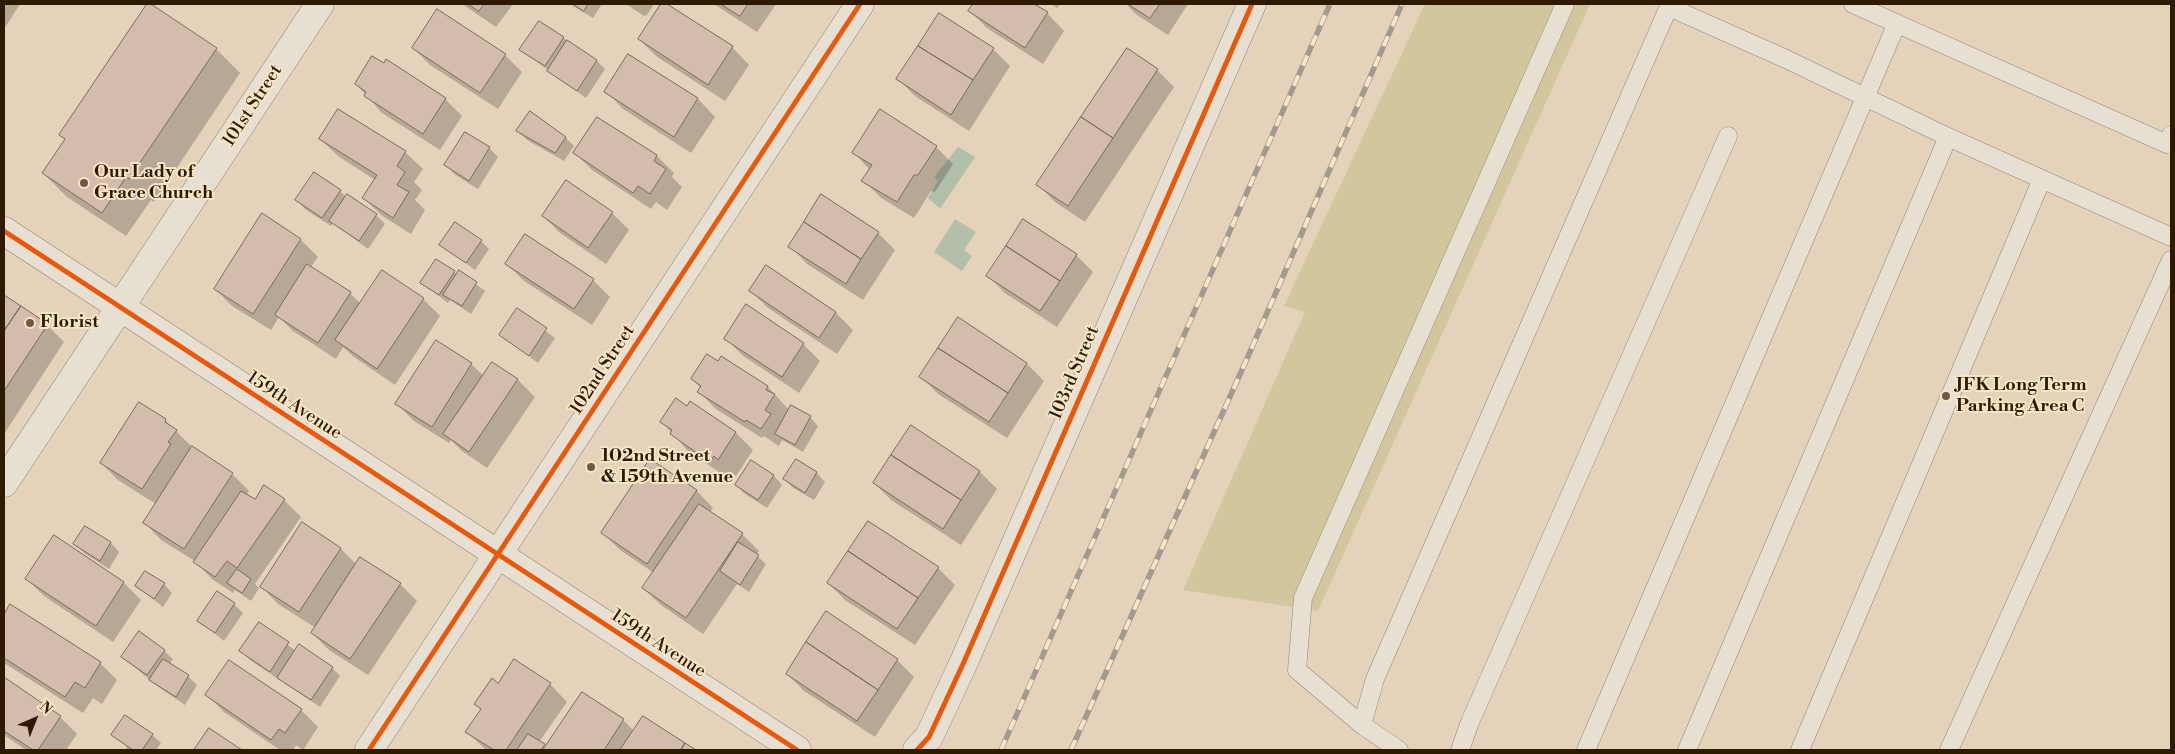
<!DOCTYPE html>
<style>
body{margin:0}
#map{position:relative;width:2175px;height:754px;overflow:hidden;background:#e4d2ba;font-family:"Libre Bodoni",serif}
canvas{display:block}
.frame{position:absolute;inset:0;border:5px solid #2e1901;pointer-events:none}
.north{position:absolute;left:10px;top:694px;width:50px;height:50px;-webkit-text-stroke:4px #f8e4c6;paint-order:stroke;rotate:44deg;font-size:14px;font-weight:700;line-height:20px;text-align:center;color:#2e1901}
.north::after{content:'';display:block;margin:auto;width:18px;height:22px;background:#2e1901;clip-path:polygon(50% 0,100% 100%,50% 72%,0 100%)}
</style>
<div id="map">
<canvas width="2175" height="754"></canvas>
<div class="frame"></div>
<div class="north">N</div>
</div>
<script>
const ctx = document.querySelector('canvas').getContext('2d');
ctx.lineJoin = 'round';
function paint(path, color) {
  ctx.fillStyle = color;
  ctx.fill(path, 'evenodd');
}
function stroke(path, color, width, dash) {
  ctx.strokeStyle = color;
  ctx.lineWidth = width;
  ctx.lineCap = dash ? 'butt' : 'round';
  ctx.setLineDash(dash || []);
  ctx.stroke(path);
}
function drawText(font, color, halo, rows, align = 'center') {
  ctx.font = font + ' "Libre Bodoni",serif';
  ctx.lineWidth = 4;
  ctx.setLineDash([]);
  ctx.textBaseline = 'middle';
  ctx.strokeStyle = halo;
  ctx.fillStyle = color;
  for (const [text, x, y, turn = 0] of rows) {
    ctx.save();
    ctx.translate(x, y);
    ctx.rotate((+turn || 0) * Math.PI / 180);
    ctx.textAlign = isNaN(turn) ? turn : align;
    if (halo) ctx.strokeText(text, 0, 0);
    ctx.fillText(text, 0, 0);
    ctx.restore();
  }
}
paint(new Path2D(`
 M1425,4H1590L1318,611L1183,590L1305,312L1284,306Z`), '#d1c69c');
paint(new Path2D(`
 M958,147L975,157L940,209L928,198L938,181L934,177Z
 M955,219L976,232L964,250L972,256L962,271L934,252Z`), '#b2c0ab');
paint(new Path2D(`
 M4,4H20L4,29Z
 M149,4L216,49L240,73L154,202L151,200L126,236L67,197L43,173L65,140L61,135Z
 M462,4H513L496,27Z
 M570,4H602L593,18Z
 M626,4H654L647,15L644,16Z
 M663,4L732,47L749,65L725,101L656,56L639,39Z
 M714,4H776L757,32Z
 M974,4H1032L1047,13L1064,31L1043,64L987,28L970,11Z
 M1051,4H1060L1057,8Z
 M1126,4H1188L1168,35L1137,15Z
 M563,38L597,61L605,69L586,98L521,50Z
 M413,48L505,55L522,72L498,109L430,65Z
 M993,49L1010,66L969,131L915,96L898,79Z
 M629,55L698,99L715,117L691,153L623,109L606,91Z
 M1157,70L1174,87L1085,222L1055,202L1038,185Z
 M356,84L445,99L462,116L440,150L382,113Z
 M338,111L405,152L423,169L414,182L422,190L415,200L425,210L411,234L381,215L364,198L375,180L338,156L320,139Z
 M598,118L657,156L674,173L672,177L682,187L667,210L656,202L651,209L592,170L575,153Z
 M518,131L565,137L574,146L564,161L527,140Z
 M466,134L489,148L498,157L478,189L454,174L446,165Z
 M936,147L953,164L935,192L931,191L914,218L880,197L863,180L870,170L854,153Z
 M340,191L346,197L376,215L385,224L368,249L333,223L331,226L305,209L297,200Z
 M822,196L878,233L895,250L863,300L807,264L790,246Z
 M612,213L629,230L606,264L560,233L543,216Z
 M301,240L318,257L310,268L350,293L361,304L423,299L440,316L395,385L354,357L343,347L336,359L293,331L279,317L271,330L232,306L215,289Z
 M481,241L489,249L475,270L441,245Z
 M1076,255L1093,272L1057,327L1005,293L988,276Z
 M507,264L593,280L610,297L592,325L524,281Z
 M459,271L485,291L471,314L450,300L448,303L422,283L454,272L457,275Z
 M751,291L836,313L853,330L837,354L768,308Z
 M4,296L47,325L64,342L4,434Z
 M517,310L555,338L538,363L501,334Z
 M725,338L803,344L820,361L799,393L742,355Z
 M437,342L471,364L484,376L493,363L518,380L535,397L487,468L462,451L451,440L449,443L414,421L397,404Z
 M721,358L768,387L790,411L810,417L818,426L803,452L782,440L779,446L764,436L762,438L716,409L699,392L701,388L692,379L718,363Z
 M1027,364L1044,381L1007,438L938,394L921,377Z
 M691,403L736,433L753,450L736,476L731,472L728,478L688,451L662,422L687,408Z
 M165,420L193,448L232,474L249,491L246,496L255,501L284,500L301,517L255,584L259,588L251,601L235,590L233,593L212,579L195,561L161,540L144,522L156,504L118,480L101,463Z
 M911,427L980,472L997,489L961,545L891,500L874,483Z
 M796,461L817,473L825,482L814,500L793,488L785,479Z
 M751,462L774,476L782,485L767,508L745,494L736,485Z
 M696,490L713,508L710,512L742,534L759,551L756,555L766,564L749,592L737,584L703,634L661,605L643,588L654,573L620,550L603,533Z
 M303,524L341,549L357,565L400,584L417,601L368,675L329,650L312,633L316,628L278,604L261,586Z
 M85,527L111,543L119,552L109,569L84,553L75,544Z
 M54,537L124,583L141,600L113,642L44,596L27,579Z
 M938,568L955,585L915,645L845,600L828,583Z
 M164,584L172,593L163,607L137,586Z
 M234,604L243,613L224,641L198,620Z
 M11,606L100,663L117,680L102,704L93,698L83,713L4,663V617Z
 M259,624L296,651L332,668L340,676L320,707L250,660L241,651Z
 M164,651L173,659L169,665L188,676L197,685L185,705L160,688L122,657Z
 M897,660L914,677L875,737L804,691L787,674Z
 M4,679L60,717L77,734L66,750H26L4,735Z
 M550,684L567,702L539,742L546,748L582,693L623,720L634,731L643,717L693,750H486L467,732L481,710L476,704L499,685Z
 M207,695L301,710L318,727L303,750L296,745L293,750H280L224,712Z
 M113,735H152L161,743L156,750H125L127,747Z`), '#0003');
const building = new Path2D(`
 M147,4H151L217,48L129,179L126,177L102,213L42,173L65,139L59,135Z
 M468,4H484L479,11Z
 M573,4H588L584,11Z
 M661,4H667L733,46L708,85L638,39Z
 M721,4H748L740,16Z
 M973,4H1034L1048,12L1025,48L968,11Z
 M1128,4H1160L1150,18Z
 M437,9L506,54L480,93L412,48Z
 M939,13L994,48L973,80L918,46Z
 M539,21L564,37L545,66L519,50Z
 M567,40L597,60L577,91L547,71Z
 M918,46L973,80L951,115L896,79Z
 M1127,48L1158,69L1113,138L1081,117Z
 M628,54L698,98L674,137L604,92Z
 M372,56L384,63L386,59L446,98L423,134L364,96L366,92L355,84Z
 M338,109L406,151L397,166L405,172L397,185L409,192L393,218L362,198L377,175L319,139Z
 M880,109L937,146L918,175H914L897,202L861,181L872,165L852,153Z
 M530,111L566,137L555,153L516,131Z
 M597,117L657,155L654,161L666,169L650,194L638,186L633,193L573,153Z
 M1081,117L1113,138L1068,206L1036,185Z
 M465,132L490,147L469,181L444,165Z
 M314,172L341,190L322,218L295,200Z
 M566,180L613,212L588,248L542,216Z
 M347,194L377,214L359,241L329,221Z
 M821,194L879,232L861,259L804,222Z
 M262,213L301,239L253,314L214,289Z
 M1023,219L1077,254L1060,281L1006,246Z
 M455,222L482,240L466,263L439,245Z
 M804,222L861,259L846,284L788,247Z
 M525,234L594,279L574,309L505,264Z
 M1006,246L1060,281L1040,311L986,276Z
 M436,259L455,271L439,295L420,283Z
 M307,264L351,292L318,343L275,315Z
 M766,265L836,312L819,338L749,291Z
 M382,270L424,298L377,369L335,340Z
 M459,270L477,282L462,306L443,295Z
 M4,295L21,306L4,331Z
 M746,304L804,343L782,377L724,339Z
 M21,306L48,324L4,391V331Z
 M517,308L547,328L529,356L499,335Z
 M958,317L1027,363L1008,393L938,348Z
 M436,340L472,363L432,427L395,404Z
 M938,348L1008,393L989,422L919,377Z
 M707,354L718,361L721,356L768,386L766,390L775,394L765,410L771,414L761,429L746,420L745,422L697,392L701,386L691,379Z
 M492,362L518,379L469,452L443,434Z
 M676,398L687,406L690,401L736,432L718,460L714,456L710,462L670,434L672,430L660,422Z
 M139,402L166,419L165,422L177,430L168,442L171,444L142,489L100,463Z
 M791,405L811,416L795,445L775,434Z
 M911,425L980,471L961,500L891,455Z
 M192,446L233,473L184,549L143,523Z
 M891,455L961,500L943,529L873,483Z
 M650,459L697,490L647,564L601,533Z
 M796,459L817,472L805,493L783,479Z
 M751,460L774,475L758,500L735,485Z
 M264,485L285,499L237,568L227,561L215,577L193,562L241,491L255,499Z
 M699,504L743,533L686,618L642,588Z
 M868,521L939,567L918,598L848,551Z
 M302,522L341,548L299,612L260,587Z
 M85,526L111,542L100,561L73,544Z
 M54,535L124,582L96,626L25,579Z
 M738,542L759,555L740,585L720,571Z
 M848,551L918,598L897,629L827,583Z
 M360,557L401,583L350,659L311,633Z
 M237,569L251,579L242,593L227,583Z
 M145,571L165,583L154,599L135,586Z
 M217,591L235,603L215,633L197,621Z
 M10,604L101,662L85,688L75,682L65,697L4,658V615Z
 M826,611L898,659L878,690L806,642Z
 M259,622L289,642L270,672L239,651Z
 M139,631L165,650L147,675L121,657Z
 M806,642L878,690L857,721L786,674Z
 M299,644L333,667L311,700L277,678Z
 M163,659L189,675L176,697L149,680Z
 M514,659L551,683L506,750H494L465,732L481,709L474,704L492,678L498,683Z
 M229,660L302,709L285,733L279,729L271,740L205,695Z
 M4,677L61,716L38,750H33L4,731Z
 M582,692L624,719L604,750H543Z
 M125,715L153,734L142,750H133L111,735Z
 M643,716L685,743L681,750H620Z
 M209,728L242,750H194Z
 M528,734L545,744L541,750H517Z
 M685,743L696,750H681Z`);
paint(building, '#d3bcac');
stroke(building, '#786c5c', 1);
const lane = new Path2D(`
 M1853,4L2167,144L2171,135
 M1669,7L1786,59L1948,137L2171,237
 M1362,725L1375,679L1670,4
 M1399,750L1362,725L1297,670L1303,598L1565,4
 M1460,750L1470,722L1728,136
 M1586,750L1897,23
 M1687,750L1948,137
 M1800,750L2042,179
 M1949,750L2171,260`);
const street = new Path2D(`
 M4,231L797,750
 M4,483L320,4
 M369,750L860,4
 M917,750L929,737L963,664L1252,4`);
stroke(lane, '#928575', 19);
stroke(street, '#928575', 29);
stroke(lane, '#e7dfd2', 18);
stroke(street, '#e7dfd2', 28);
const rail = new Path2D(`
 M1001,750L1330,4
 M1071,750L1246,361L1402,4`);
stroke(rail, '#a39a8f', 5.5);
stroke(rail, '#f8e4c6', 4, [11]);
stroke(new Path2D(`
 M4,231L797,750
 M369,750L860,4
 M917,750L929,737L963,664L1252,4`), '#e8590c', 5);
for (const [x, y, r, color] of [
 [84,183,5,"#6e5a42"],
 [30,323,5,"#6e5a42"],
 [1946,396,5,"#6e5a42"],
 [591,467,5,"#6e5a42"]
]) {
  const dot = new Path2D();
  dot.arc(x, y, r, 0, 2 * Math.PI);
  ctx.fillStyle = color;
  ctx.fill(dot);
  stroke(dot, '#f8e4c6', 2);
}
drawText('18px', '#2e1901', '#f8e4c6', [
 ["101st Street",253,106,-57],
 ["102nd Street",603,370,-57],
 ["103rd Street",1075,373,-67],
 ["159th Avenue",294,406,33],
 ["159th Avenue",658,644,33]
]);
drawText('bold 18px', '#2e1901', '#f8e4c6', [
 ["Our Lady of",94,173],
 ["Grace Church",94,194],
 ["Florist",40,323],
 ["JFK Long Term",1956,386],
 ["Parking Area C",1956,407],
 ["102nd Street",601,457],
 ["& 159th Avenue",601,478]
], 'left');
</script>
